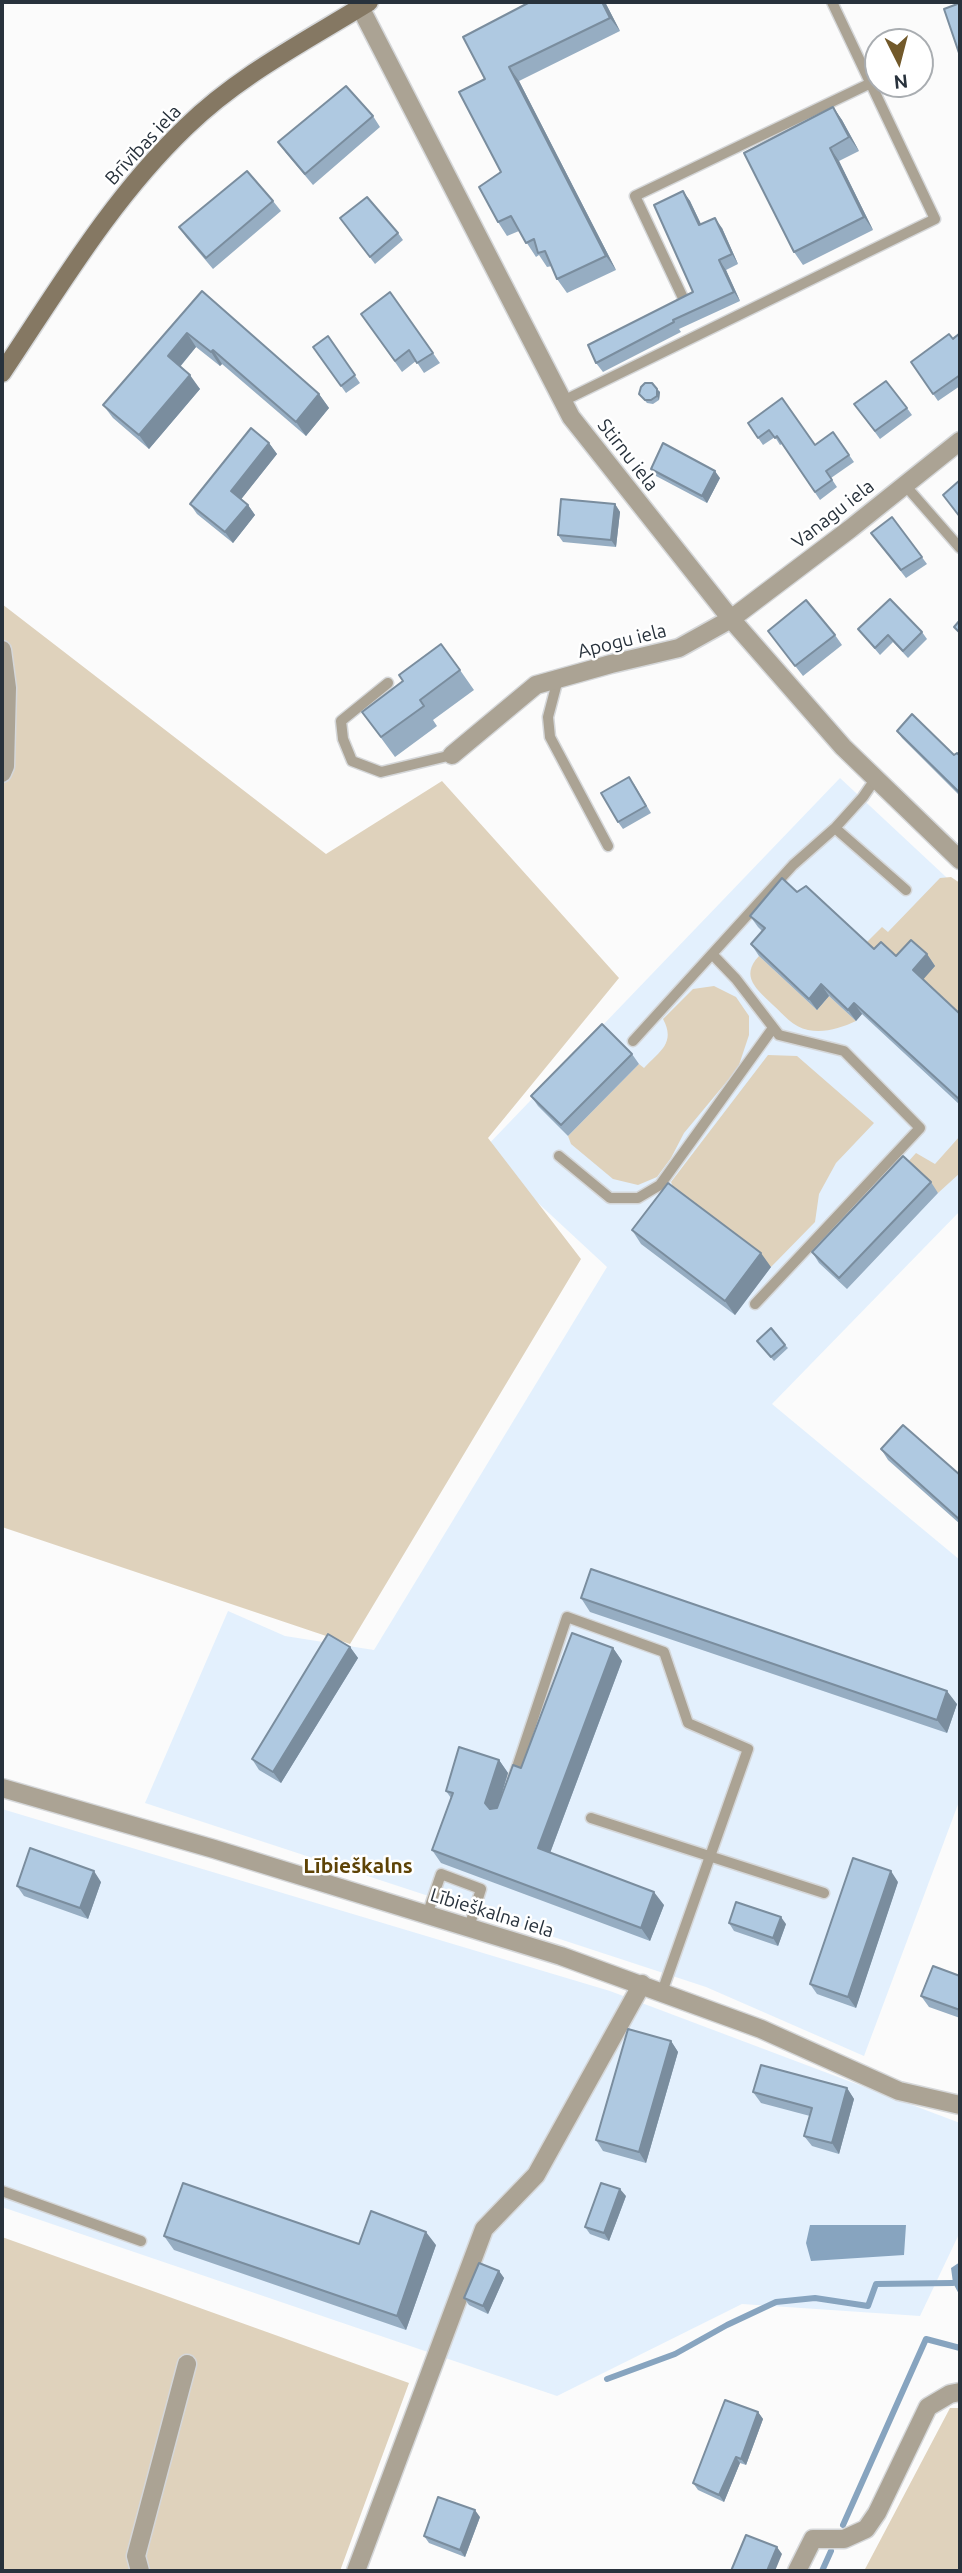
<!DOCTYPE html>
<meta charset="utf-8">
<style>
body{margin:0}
#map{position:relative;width:962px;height:2573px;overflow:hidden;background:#fbfbfb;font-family:Ubuntu,sans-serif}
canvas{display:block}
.frame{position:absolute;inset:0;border:4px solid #28323c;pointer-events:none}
.north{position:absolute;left:864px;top:28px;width:70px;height:70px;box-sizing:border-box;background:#fff;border:2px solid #a9adb1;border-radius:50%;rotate:174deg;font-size:19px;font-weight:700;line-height:28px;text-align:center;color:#28323c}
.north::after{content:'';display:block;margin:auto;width:24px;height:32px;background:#72592a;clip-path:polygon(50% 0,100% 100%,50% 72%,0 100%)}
</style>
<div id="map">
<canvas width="962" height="2573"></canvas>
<div class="frame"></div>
<div class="north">N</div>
</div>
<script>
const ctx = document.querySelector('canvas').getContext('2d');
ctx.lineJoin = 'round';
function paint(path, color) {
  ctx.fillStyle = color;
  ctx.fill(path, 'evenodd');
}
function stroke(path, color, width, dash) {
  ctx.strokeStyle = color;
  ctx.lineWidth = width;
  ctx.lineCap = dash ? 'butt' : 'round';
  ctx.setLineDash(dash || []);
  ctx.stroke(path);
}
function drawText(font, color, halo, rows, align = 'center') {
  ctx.font = font + ' Ubuntu,sans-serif';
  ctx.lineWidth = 5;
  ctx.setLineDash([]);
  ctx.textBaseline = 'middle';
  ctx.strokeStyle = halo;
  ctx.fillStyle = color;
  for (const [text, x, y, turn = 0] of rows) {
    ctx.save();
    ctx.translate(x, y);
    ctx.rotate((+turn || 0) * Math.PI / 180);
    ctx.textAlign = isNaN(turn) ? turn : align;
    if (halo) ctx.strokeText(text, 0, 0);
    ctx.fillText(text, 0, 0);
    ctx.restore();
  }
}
paint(new Path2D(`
 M840,778L960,890V1211L772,1404L960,1560V1799L864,2056L706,1987L145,1803L228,1611L285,1636L374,1650L607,1267L482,1151Z
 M2,1809L610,1991L960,2123V2232L920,2316L742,2304L557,2396L2,2207Z`), '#e3f0fd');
paint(new Path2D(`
 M2,604L326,854L442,781L619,978L488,1138L581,1259L350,1644L2,1527Z
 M951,877L960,883V1018L877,966L865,944L882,927L888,932L940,878Z
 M759,956L817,1010L829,996L856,1021C841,1028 825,1033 808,1030C793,1027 784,1015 773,1005C758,990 739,977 759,956Z
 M714,986L736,997L749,1016V1035L738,1068L684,1133L671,1158L657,1177L638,1185L613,1179L571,1144L568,1136L639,1064L644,1068C660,1051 676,1043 663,1019L693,989Z
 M768,1055L797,1056L874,1123L836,1163L819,1194L815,1222L771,1267L677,1197L671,1182Z
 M960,1136V1173L938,1193L907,1163L916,1153L935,1164Z
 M2,2237L409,2383L340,2571H2Z
 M950,2408H960V2571H864Z`), '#dfd2bc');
paint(new Path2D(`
 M810,2225H906L904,2255L811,2261L806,2243Z
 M960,2262V2296L953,2283L951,2268Z`), '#87a4bf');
stroke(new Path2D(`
 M607,2379L675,2354L727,2325L776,2302L815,2298L868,2306L876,2284L953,2283
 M843,2525L926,2339L960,2348
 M822,2571L831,2551`), '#87a4bf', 6);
const service = new Path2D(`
 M684,300L635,196L871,83
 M563,401L935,219L832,2
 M904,484L960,548
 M558,679L548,717L550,737L608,846
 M388,683L341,721L343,739L352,761L381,772L452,755
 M876,778L863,797L835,828L906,890
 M712,954L736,979L779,1035L844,1051L920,1128L755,1304
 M633,1041L793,865L835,828
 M559,1156L610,1198H638L660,1185L773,1028
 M513,1779L567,1617L664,1652L688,1723L748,1749L662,1992
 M591,1818L824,1893
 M427,1915L441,1874L481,1889L469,1927
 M2,2191L141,2241`);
const minor = new Path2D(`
 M360,7L571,417L731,619L843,747L960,860
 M2,650L7,688L5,766L2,773
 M452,755L536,685L611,664L679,648L731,619L850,529L960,441
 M2,1788L214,1849L561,1956L761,2029L899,2091L960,2105
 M140,2571L136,2556L187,2364
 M356,2571L484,2229L536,2175L642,1984
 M797,2571L813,2539H844L866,2529L877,2513L928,2407L950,2394L960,2392`);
const secondary = new Path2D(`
 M2,373C59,288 111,199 186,127C239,75 306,41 369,2`);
stroke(service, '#d5d7d9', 13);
stroke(minor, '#d5d7d9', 21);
stroke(secondary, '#d5d7d9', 21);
stroke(service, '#aba394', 10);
stroke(minor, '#aba394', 18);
stroke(secondary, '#857863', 18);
paint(new Path2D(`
 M530,2H605L620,31L519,81L616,270L567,293L557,279L552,266L547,267L539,255L536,257L519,231L507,236L498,222L501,172L485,79Z
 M833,107L842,120L859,151L839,161L873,230L803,265L794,252Z
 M373,116L380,127L313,185L286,153L278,142Z
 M683,191L690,201L701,224L722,228L738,264L726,270L740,301L679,329L681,332L603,372L596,363L693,292Z
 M273,201L281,211L213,269L186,237L179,227Z
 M340,218L398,233L403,240L375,264Z
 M202,291L319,394L329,408L306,436L222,364L220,366L196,347L180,367L200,389L149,449L113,418L103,405Z
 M390,292L440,363L424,373L416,361L402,372L361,314Z
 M960,333V386L938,401L911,362Z
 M328,336L360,383L346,393L313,347Z
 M657,389L660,392L659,400L653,404L647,403L639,394Z
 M854,404L907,408L912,415L880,439Z
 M748,423L815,445L833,432L854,462L831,478L837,487L820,500L782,444L780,445L775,437L763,445Z
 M269,443L277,454L241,499L248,505L255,515L233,543L197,514L190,504Z
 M651,469L720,478L707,503L656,476Z
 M615,504L620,512L616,547L563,542L558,535Z
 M892,517L927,564L906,578L871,533Z
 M858,629L922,632L927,639L908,658L893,642L880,655Z
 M768,631L835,635L842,645L803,676Z
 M460,670L474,690L433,720L437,726L395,757L362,712L403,681Z
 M897,731L954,755L960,756V796L902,738Z
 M634,784L651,813L623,829L618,822Z
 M797,892L874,949L896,956L927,954L935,966L923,979L960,1014V1105L862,1014L856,1021L829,996L817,1010L759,956L751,944L762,931L758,927L750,916Z
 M632,1054L639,1064L568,1136L538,1106L531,1096Z
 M931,1182L938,1193L847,1289L819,1263L812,1252Z
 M632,1230L771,1267L735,1315L641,1244Z
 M757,1341L785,1345L788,1348L774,1361Z
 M881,1449L960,1475V1524L888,1460Z
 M581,1598L957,1704L947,1733L590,1612Z
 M350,1647L358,1658L281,1783L259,1770L252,1759Z
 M613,1648L622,1661L550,1853L664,1905L650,1941L441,1863L432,1850L451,1798L446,1791L499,1760L508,1773L498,1806L521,1768Z
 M101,1882L88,1919L24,1896L17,1886Z
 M898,1882L856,2008L817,1994L810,1984Z
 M729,1923L786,1924L778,1946L734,1931Z
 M960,1976V2018L929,2007L921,1996Z
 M671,2041L678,2052L646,2163L603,2151L596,2140Z
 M847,2088L854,2099L839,2154L812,2146L804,2136L810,2116L761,2103L753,2092Z
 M626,2196L609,2241L590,2234L585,2227Z
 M164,2236L359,2244L436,2245L406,2330L174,2250Z
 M499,2271L504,2278L488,2314L469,2305L464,2298Z
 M758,2412L763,2419L746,2465L740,2463L724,2502L698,2490L693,2483Z
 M480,2517L465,2557L429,2543L424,2536Z`), '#96adc2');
paint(new Path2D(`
 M602,2H605L620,31L610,18Z
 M509,67L519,81L616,270L606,256Z
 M833,107L842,120L859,151L849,137Z
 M830,148L839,161L873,230L864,217Z
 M683,191L690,201L706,235L699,225Z
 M715,218L722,228L738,264L732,254Z
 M719,260L726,270L740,301L734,292Z
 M187,333L196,347L177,370L168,356Z
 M213,350L222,364L220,366L211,352Z
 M190,375L200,389L149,449L139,435Z
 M657,389L660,392L659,400L657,396Z
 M319,394L329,408L306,436L296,422Z
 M269,443L277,454L239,502L231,491Z
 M715,471L720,478L707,503L702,496Z
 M615,504L620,512L616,547L611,540Z
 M248,505L255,515L233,543L225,532Z
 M927,954L935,966L921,982L913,970Z
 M821,984L829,996L817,1010L809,999Z
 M854,1003L862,1014L856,1021L848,1010Z
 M761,1253L771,1267L735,1315L725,1301Z
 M350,1647L358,1658L281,1783L273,1772Z
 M613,1648L622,1661L547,1861L538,1848Z
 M947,1691L957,1704L947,1733L937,1720Z
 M499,1760L508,1773L495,1816L485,1803Z
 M94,1871L101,1882L88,1919L80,1908Z
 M891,1871L898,1882L856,2008L848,1997Z
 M654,1892L664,1905L650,1941L641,1928Z
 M781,1917L786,1924L778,1946L773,1938Z
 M671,2041L678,2052L646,2163L639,2152Z
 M847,2088L854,2099L839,2154L832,2143Z
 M620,2189L626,2196L609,2241L604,2233Z
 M426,2232L436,2245L406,2330L397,2316Z
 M499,2271L504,2278L488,2314L483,2306Z
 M758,2412L763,2419L746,2465L741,2459Z
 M736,2457L740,2463L724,2502L719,2495Z
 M475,2510L480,2517L465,2557L460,2550Z
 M777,2547L782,2554L775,2571H767Z`), '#7a8d9e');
const building = new Path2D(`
 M530,2H602L610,18L509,67L606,256L557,279L545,251L538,253L534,239L526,243L511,216L498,222L479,187L501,172L459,92L485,79L463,37Z
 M960,3V56L944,9Z
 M346,86L373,116L305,174L278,142Z
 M833,107L849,137L830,148L864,217L794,252L744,153Z
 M247,171L273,201L206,258L179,227Z
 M683,191L699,225L715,218L732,254L719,260L734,292L673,320L674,322L596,363L588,345L693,292L654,205Z
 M367,197L398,233L370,257L340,218Z
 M202,291L319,394L296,422L213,350L211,352L187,333L168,356L190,375L139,435L103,405Z
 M390,292L433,353L417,363L409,350L395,361L361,314Z
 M960,333V375L933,394L911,362L949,334L953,339Z
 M328,336L355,375L341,386L313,347Z
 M886,381L907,408L875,431L854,404Z
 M645,383H652L657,389V396L651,400H645L639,394L641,387Z
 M782,398L815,445L833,432L849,455L826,471L832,480L815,492L777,436L775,438L769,430L758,438L748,423Z
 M251,428L269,443L231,491L248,505L225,532L190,504Z
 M663,443L715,471L702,496L651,469Z
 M960,480V517L943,495Z
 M561,499L615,504L611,540L558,535Z
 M892,517L922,557L901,570L871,533Z
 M890,599L922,632L903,651L888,635L875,648L858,629Z
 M806,600L835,635L795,666L768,631Z
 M960,620V633L954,627Z
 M441,644L460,670L420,700L424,706L381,737L362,712L403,681L399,675Z
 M912,714L954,755L957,753L960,756V793L897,731Z
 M629,777L646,806L618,822L601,793Z
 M782,878L797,892L806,886L874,949L881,942L896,956L911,940L927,954L913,970L960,1014V1100L854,1003L848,1010L821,984L809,999L751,944L765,928L750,916Z
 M602,1024L632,1054L561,1125L531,1096Z
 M903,1156L931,1182L839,1278L812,1252Z
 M668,1183L761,1253L725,1301L632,1230Z
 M771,1328L785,1345L771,1357L757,1341Z
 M903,1425L960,1475V1520L881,1449Z
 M591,1569L947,1691L937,1720L581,1598Z
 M572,1633L613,1648L538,1848L654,1892L641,1928L432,1850L453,1793L446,1791L459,1747L499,1760L485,1803L490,1809L497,1808L513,1765L521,1768Z
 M328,1634L350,1647L273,1772L252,1759Z
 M30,1848L94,1871L80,1908L17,1886Z
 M853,1858L891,1871L848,1997L810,1984Z
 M736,1902L781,1917L773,1938L729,1923Z
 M933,1966L960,1976V2010L921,1996Z
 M628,2029L671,2041L639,2152L596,2140Z
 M761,2065L847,2088L832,2143L804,2136L812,2108L753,2092Z
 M183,2183L359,2244L371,2211L426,2232L397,2316L164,2236Z
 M601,2183L620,2189L604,2233L585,2227Z
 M479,2263L499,2271L483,2306L464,2298Z
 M725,2400L758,2412L741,2459L736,2457L719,2495L693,2483Z
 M438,2497L475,2510L460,2550L424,2536Z
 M746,2535L777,2547L767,2571H731Z`);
paint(building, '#afc9e1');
stroke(building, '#7a8d9e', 2);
drawText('19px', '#28323c', '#fff', [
 ["Brīvības iela",143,145,-47],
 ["Stirnu iela",628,455,52],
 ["Vanagu iela",833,514,-38],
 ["Apogu iela",622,641,-14],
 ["Lībieškalna iela",492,1913,17]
]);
drawText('bold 21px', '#5e4306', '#fff', [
 ["Lībieškalns",358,1866]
]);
</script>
